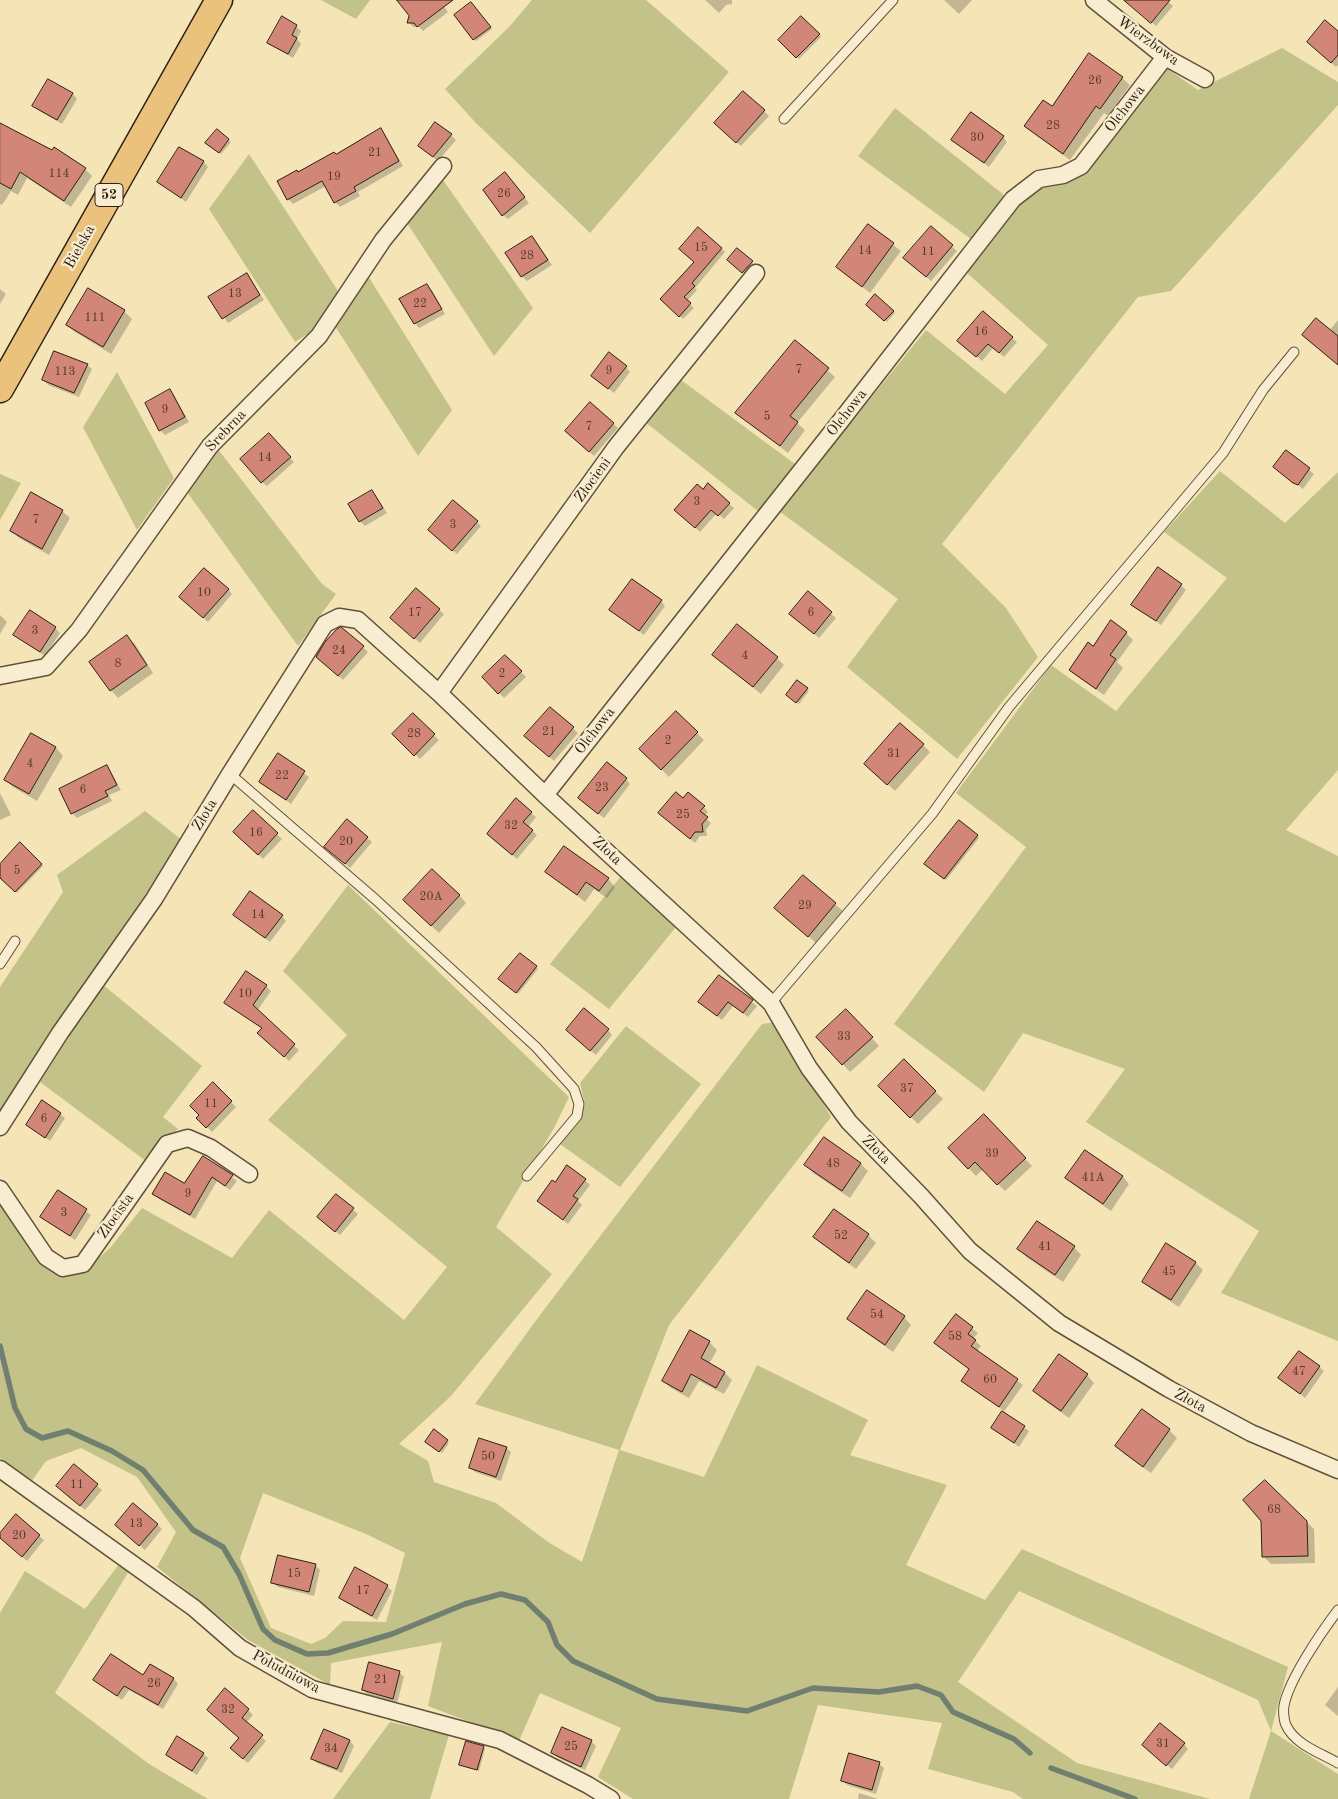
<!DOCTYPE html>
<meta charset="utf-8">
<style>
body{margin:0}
canvas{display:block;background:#f4e4b6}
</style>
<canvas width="1338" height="1799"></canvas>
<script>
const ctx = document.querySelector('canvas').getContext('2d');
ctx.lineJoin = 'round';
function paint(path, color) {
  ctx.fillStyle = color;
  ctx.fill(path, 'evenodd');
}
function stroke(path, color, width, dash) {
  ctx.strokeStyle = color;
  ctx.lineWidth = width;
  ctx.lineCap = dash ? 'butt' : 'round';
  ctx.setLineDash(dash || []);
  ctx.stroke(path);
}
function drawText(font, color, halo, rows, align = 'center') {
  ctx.font = font + ' "Old Standard TT",serif';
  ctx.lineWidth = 4.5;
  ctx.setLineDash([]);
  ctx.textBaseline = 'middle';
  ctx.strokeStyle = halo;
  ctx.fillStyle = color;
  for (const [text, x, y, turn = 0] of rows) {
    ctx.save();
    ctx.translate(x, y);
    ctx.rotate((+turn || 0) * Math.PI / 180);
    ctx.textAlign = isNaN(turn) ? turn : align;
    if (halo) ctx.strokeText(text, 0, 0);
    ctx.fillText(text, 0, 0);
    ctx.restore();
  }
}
paint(new Path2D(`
 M321,0H370L356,19Z
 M532,0H646L729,72L590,233L475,122L445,89L510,26Z
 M1282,48L1338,82V105L1171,291L1138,297L942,544L1006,608L1038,657L957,759L847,667L898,599L779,511L926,330L1005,394L1048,345L967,273L1017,205L1040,187L1078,178L1165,67L1198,90Z
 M895,108L1004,195L975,242L858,156Z
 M249,154L338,291L317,328L295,342L209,209Z
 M443,180L533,308L494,356L407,223Z
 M368,276L452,410L418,456L335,326Z
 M117,372L174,478L137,530L83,427Z
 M681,380L795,464L758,511L645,422Z
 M217,448L322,584L336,594L298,646L187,492Z
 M1220,471L1285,523L1338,472V770L1286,830L1338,856V1341L1221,1293L1259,1231L1086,1122L1125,1069L1023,1033L984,1092L894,1024L1026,847L956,793L1051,665L1116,711L1227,578L1164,532Z
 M0,474L21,483L0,520Z
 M145,811L182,840L0,1110V987L63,892L57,875Z
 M622,875L676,927L609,1009L550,964Z
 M348,885L569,1097L554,1128L496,1227L552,1274L451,1396L399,1444L428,1461L434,1482L496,1503L548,1542L582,1562L619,1450L475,1404L540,1315L762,1024L777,1022L831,1117L669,1325L620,1450L704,1477L757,1365L868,1420L850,1455L947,1485L906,1565L985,1600L1022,1549L1288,1667L1271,1731L1338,1774V1799H1249L1271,1731L1258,1700L1019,1591L958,1682L1077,1763L1210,1799H1023L1013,1792L928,1769L942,1723L818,1705L789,1799H633L598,1777L621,1728L540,1693L519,1741L428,1706L442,1642L331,1663L330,1685L248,1640L157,1567L176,1532L137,1477L81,1448L46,1461L31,1482L0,1458V1201L45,1267L63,1277L85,1270L110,1248L142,1208L232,1258L269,1210L404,1320L447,1267L268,1120L347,1035L283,971ZM263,1493L366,1534L405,1553L386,1622L343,1621L325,1638L311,1644L271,1628L240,1558Z
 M102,984L202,1066L163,1117L178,1129L146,1161L40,1082Z
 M626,1026L701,1084L620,1187L560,1144L585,1105L580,1083Z
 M120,1563L129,1571L55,1693L149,1764L208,1799H0V1613L25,1571L85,1609Z
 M390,1722L449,1735L430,1799H333Z`), '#c3c288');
paint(new Path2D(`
 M410,0H439L448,12L423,31L419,27H413L409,22L410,16Z
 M705,0H732V4L726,5L719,13Z
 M944,0H972L959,14Z
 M1130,0H1166L1173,6L1156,26L1133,7Z
 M473,6L492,29L476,41L456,15Z
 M801,17L821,37L799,59L780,40Z
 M296,26L301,31L297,39L301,44L293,58L274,47L269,42Z
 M1338,33V65L1336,67L1313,47Z
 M1122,78L1130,85L1108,116L1104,113L1070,160L1033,133L1026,126L1052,108Z
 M48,80L73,94L77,99L62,124L38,110L34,106Z
 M764,111L769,116L741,146L720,128Z
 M0,124L85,169L92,176L71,207L27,178L18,195L11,191L2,205L0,204Z
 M381,130L385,135L403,166L358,192L360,196L340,207L335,202L326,186L293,204L288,199L278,182L336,155Z
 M217,131L231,142L221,154L209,145Z
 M451,135L456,140L438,161L424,150Z
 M1003,137L1007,142L989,167L958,144Z
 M180,149L204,162L208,167L186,202L158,182Z
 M510,179L529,203L508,219L503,215Z
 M869,226L901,251L870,293L838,267Z
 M931,228L957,251L931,281L910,263Z
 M532,237L552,265L527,281L522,276Z
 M721,248L725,252L695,288L697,290L687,301L694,308L683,319L661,299Z
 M738,250L754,264L745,274L728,260Z
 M246,274L264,300L228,323L210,297Z
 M427,286L432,290L445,314L419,328L415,323Z
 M0,289L6,294L0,304Z
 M88,290L124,311L132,319L111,354L75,332L67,325Z
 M875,296L895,313L887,322L868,305Z
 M1338,320V364L1330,330Z
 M1012,338L1017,342L1004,357L993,348L982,361L963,345Z
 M795,342L835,377L797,423L805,430L788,453L737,413Z
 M87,365L92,369L79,397L48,385L44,380Z
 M626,367L630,372L614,393L597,380Z
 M170,390L174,395L189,422L165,435L160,430Z
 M590,403L618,428L594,456L571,436Z
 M274,439L294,462L267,486L262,482Z
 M1286,451L1314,474L1303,489L1280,471Z
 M372,491L387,513L365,526L360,521Z
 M729,504L734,508L724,519L717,513L700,532L680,514Z
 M62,511L70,518L49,555L19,538L11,531Z
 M477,522L481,526L457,554L434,534Z
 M1181,585L1186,590L1161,625L1138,609Z
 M228,589L232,594L208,622L185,602Z
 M808,593L836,618L819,638L796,618Z
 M661,601L665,606L644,635L616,614Z
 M439,610L444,614L420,643L396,623Z
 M0,615L7,622L0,634Z
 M55,628L60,633L45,656L15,635Z
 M342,629L368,652L343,680L322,662Z
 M1126,633L1133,640L1117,662L1123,668L1104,695L1078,677L1070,670L1094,647Z
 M127,637L135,644L153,673L118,698L111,690Z
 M505,656L526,677L504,698L484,677Z
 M777,658L784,665L761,694L721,662Z
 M798,682L809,691L799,704L789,696Z
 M550,708L578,733L554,761L531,741Z
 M676,713L704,740L669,777L641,749Z
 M413,715L439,740L420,759L394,734Z
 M32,734L56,748L63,756L37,801L13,787L6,780Z
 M923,745L930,752L895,791L873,771Z
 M279,755L309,777L291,804L265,786Z
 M107,767L111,772L121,790L109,795L112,801L77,818L72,813Z
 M626,779L630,784L604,818L584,803Z
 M0,793L11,815L0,820Z
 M684,799L704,807L708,812L704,816L711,823L706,830L707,836H700L695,843L665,818Z
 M253,812L282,839L263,859L235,832Z
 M531,813L536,817L528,827L537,835L517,859L493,839Z
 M977,836L979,838L946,880L928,866Z
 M367,838L372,842L350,868L331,851Z
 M20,844L43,866L17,893L0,877V866Z
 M564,848L608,879L615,887L607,898L594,889L585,902L547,872Z
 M803,877L843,911L816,943L784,915Z
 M459,895L466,903L439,933L412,908Z
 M282,916L286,921L270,942L239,919Z
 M536,967L538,969L518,994L501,980Z
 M719,977L757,1006L748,1017L733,1006L722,1020L700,1002Z
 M266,986L271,991L257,1011L299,1050L289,1061L259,1033L263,1029L226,1003Z
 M854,1018L879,1046L850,1072L818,1037Z
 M608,1030L612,1035L596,1055L572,1035Z
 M904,1061L943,1099L918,1124L879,1086Z
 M213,1084L236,1107L212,1132L198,1118Z
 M43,1102L65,1118L50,1141L28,1125Z
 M984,1116L1032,1166L1005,1191L983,1169L976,1176L950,1148Z
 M204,1157L237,1181L230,1190L217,1181L195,1219L159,1199L154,1194L185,1184Z
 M861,1164L868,1171L850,1198L813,1173L806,1165Z
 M1122,1176L1129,1184L1111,1211L1074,1185L1067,1178Z
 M585,1180L590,1185L578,1201L582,1205L568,1224L539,1201L555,1184Z
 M58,1192L91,1215L75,1240L42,1217Z
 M337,1196L358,1214L340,1235L324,1222Z
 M834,1210L868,1235L876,1243L856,1269L822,1244L815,1237Z
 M1074,1247L1081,1255L1063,1282L1026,1257L1019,1249Z
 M1195,1262L1203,1270L1179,1307L1151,1289L1144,1282Z
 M956,1316L978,1333L973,1339L981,1346L977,1351L1023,1385L1003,1413L1029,1431L1019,1447L992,1428L1004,1411L962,1381L970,1369Z
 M904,1317L911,1325L893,1352L856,1326L849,1319Z
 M690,1331L709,1342L717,1350L709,1364L725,1373L732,1380L724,1394L699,1381L689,1398L671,1388L663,1381Z
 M1319,1367L1324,1371L1305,1398L1280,1378Z
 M1087,1375L1094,1383L1069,1418L1042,1399L1034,1391Z
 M1142,1411L1169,1430L1177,1438L1151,1473L1124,1454L1117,1446Z
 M434,1431L449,1443L442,1453L428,1443Z
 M506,1448L511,1452L501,1481L475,1472L470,1468Z
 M74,1465L102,1490L85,1510L62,1490Z
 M1265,1482L1314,1529L1315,1563L1271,1564L1264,1557Z
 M157,1524L162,1529L145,1550L121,1529Z
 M0,1535L39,1536L44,1540L27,1561L4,1541Z
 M315,1565L320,1570L314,1596L278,1587L273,1583Z
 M387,1586L392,1591L377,1620L345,1602L340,1597Z
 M150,1665L174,1679L178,1684L163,1709L129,1690L122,1700L95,1680L143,1676Z
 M399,1672L404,1677L397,1703L368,1695L363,1690Z
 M1338,1687V1716L1325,1705Z
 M248,1710L253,1715L246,1723L266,1741L248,1763L236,1753L240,1738L213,1715Z
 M324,1731L350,1741L354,1746L342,1773L317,1763L312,1758Z
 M591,1741L596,1746L585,1770L558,1758L553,1753Z
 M1184,1744L1188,1749L1172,1769L1148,1749Z
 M483,1747L485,1749L479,1771L461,1764Z
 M203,1754L208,1758L197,1775L172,1759L167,1755Z
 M879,1764L884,1768L876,1794L847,1785L843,1780Z
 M859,1793L878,1799H858Z`), '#0003');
stroke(new Path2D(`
 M0,1346L15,1408L26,1429L42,1438L68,1431L112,1451L143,1470L193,1530L223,1547L239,1574L263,1629L275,1640L307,1654L328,1653L392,1634L465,1604L501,1594L525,1600L548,1622L557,1645L573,1661L657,1699L747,1711L813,1688L879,1692L917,1686L941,1695L953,1712L1014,1739L1030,1753
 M1051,1768L1135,1799`), '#707f6f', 5.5);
const building = new Path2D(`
 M397,0H453L417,27L414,23H407L409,16Z
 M1124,0H1170L1151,23Z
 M471,2L491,27L473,40L454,15Z
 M282,16L297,25L292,35L297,38L288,54L267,43Z
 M801,16L820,34L796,58L778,40Z
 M1325,20L1338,31V55L1331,63L1307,42Z
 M1089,53L1123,77L1100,109L1096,106L1063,154L1024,126L1043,100L1052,106Z
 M48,79L73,93L57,120L32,106Z
 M743,91L765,110L736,143L714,123Z
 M971,112L1004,136L984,163L951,140Z
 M435,122L452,134L433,157L418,146Z
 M0,123L52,150L54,147L86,168L64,201L20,172L11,189L0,183Z
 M381,128L399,161L354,187L356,191L334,203L322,181L287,200L277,181L297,170L298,172L334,152L336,154Z
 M217,129L229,139L219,153L205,143Z
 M179,147L204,161L181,198L157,182Z
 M505,172L525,197L502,216L483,190Z
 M868,224L894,243L862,287L836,267Z
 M931,226L953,245L926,277L903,258Z
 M698,227L722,248L692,283L695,286L684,297L691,303L679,317L660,299L694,262L679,249Z
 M532,236L548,260L521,277L505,253Z
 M737,248L753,261L742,273L727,260Z
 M247,273L260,295L222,319L208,297Z
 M427,284L442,309L414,324L399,299Z
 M88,288L125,310L103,347L66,325Z
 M875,294L894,311L884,321L866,305Z
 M983,311L1013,337L999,353L988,344L976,357L957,341Z
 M1316,318L1338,336V365L1302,335Z
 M795,340L829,368L790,416L798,422L780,446L735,413Z
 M54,351L88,364L74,393L42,380Z
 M609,352L627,366L608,389L591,376Z
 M170,389L185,417L159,431L145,403Z
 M590,402L614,423L589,452L565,431Z
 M269,433L291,457L261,483L240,459Z
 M1286,450L1310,468L1298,485L1293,483L1273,467Z
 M708,483L730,503L718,516L711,510L695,528L674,510L697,484L703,489Z
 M372,490L383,508L359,522L348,504Z
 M31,492L63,510L42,549L10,531Z
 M453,500L478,521L452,551L428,530Z
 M1158,567L1182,584L1156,621L1131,605Z
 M204,568L229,589L203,618L179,597Z
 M632,579L662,600L639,631L609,610Z
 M416,588L440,609L414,639L390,618Z
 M808,591L832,612L814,634L789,614Z
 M30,610L56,627L40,652L13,635Z
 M1111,620L1127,632L1110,655L1116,659L1096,689L1069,670L1088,642L1093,646Z
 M737,624L778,657L753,687L712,655Z
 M341,627L364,646L338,676L316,657L325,642L336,630Z
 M127,635L147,665L110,691L89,662Z
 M505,655L522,671L498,694L482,677Z
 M797,680L808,688L796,703L786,695Z
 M550,707L574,727L549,757L524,736Z
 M676,711L698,732L661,770L639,749Z
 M413,713L435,734L414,756L392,734Z
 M900,723L924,744L887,785L864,764Z
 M31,733L56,747L29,794L4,780Z
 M278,753L305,771L286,800L259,782Z
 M607,762L627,778L598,814L578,798Z
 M107,765L117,785L105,791L108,796L71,814L59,789Z
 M676,792L683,798L688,792L705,806L700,811L708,817L702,824L703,832H695L690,839L658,813Z
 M516,798L532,812L523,822L533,830L512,855L487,834Z
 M253,810L278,833L258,855L233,832Z
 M347,819L368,837L345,864L324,847Z
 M959,820L978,835L944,879L924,864Z
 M20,842L42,864L15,892L0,878V864Z
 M564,846L609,878L599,891L586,882L577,895L545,872Z
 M432,869L460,895L431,926L403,900Z
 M803,875L836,903L808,937L774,908Z
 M250,891L283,915L265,938L233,915Z
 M520,953L537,966L516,993L498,979Z
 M246,971L267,985L253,1005L295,1044L284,1057L257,1033L262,1028L224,1003Z
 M719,975L753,1000L743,1013L728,1002L717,1016L698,1002Z
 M584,1008L609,1029L590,1051L566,1030Z
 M846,1009L873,1037L842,1065L816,1037Z
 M904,1059L936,1091L910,1118L878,1086Z
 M213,1082L232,1101L206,1128L196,1118L199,1115L190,1106Z
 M42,1100L61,1113L45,1138L26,1125Z
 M984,1114L1026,1158L997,1185L975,1162L968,1169L948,1148Z
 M824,1137L861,1163L842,1191L804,1165Z
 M1085,1150L1123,1176L1103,1204L1065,1178Z
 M203,1156L233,1175L225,1186L212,1177L190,1215L152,1194L165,1172L184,1183Z
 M567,1165L586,1179L573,1196L578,1199L563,1220L537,1201L552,1180L555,1182Z
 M58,1190L87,1209L70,1236L40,1217Z
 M336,1194L354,1208L335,1232L317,1217Z
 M834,1209L869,1234L849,1263L813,1237Z
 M1037,1221L1075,1246L1055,1275L1017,1249Z
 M1166,1243L1196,1262L1171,1300L1142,1282Z
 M867,1290L905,1316L885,1345L847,1319Z
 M956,1314L973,1327L968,1334L976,1340L971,1346L1018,1379L999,1407L961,1381L969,1369L934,1343Z
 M690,1330L710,1341L701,1358L725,1372L716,1388L691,1374L682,1392L662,1381Z
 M1299,1351L1320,1366L1300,1394L1278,1378Z
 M1059,1354L1088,1374L1061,1411L1033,1391Z
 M1142,1409L1170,1429L1143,1467L1115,1446Z
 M1002,1411L1025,1426L1014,1443L991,1428Z
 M434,1429L448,1440L439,1452L425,1442Z
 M479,1438L507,1447L496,1477L469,1468Z
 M74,1464L98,1484L80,1506L56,1486Z
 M1265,1480L1307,1521L1308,1556L1262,1557L1261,1521L1243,1500Z
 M133,1503L158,1524L139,1546L115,1525Z
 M16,1514L40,1535L22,1557L0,1538V1533Z
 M278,1555L316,1564L309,1592L271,1583Z
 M355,1567L388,1585L372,1616L339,1598Z
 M111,1654L143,1675L150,1664L174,1678L158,1705L124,1686L117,1696L93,1680Z
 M369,1662L400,1671L393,1699L362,1690Z
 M225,1688L249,1709L242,1718L263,1735L243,1759L230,1748L239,1738L207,1710Z
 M1160,1723L1185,1743L1166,1766L1142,1745Z
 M562,1727L592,1740L581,1767L551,1753Z
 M324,1729L350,1740L337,1769L311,1759Z
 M177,1736L204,1753L192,1771L166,1755Z
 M466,1741L484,1746L477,1770L459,1765Z
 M849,1753L880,1762L872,1790L841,1781Z`);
paint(building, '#d28677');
stroke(building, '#2e2014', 1);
const service = new Path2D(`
 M784,119L893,0
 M230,774L375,899L536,1047L574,1089L579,1104L577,1116L527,1176
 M0,964L15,941
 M771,1003L932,814L1009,707L1223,453L1263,390L1294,352
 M1338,1610C1322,1631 1288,1681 1284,1706C1283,1711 1284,1721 1286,1725C1295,1745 1321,1753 1338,1763`);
const minor = new Path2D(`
 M1094,0L1165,57L1205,79
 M0,676L46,667L79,630L210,446L319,336L383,240L443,166
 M439,693L616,447L756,273
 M545,795L839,423L1013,199L1039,179L1063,175L1081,166L1165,57
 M0,1127L60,1033L154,899L230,774L325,624L339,617L358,620L439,693L545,795L771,1003L809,1068L849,1122L921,1196L970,1251L1059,1323L1169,1389L1251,1433L1338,1470
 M0,1189L46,1257L63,1268L83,1264L167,1144L188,1138L211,1148L249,1174
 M0,1469L194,1608L240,1648L312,1689L500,1740L588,1785L611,1799`);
const primary = new Path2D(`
 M0,389L219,0`);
stroke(service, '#60513c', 11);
stroke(minor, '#60513c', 19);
stroke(primary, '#2e2014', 29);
stroke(service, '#f8edd0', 9);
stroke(minor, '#f8edd0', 16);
stroke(primary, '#eac27b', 26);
drawText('12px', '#573a2d', null, [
 ["26",1095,81],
 ["28",1053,126],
 ["30",977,138],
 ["21",375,153],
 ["114",59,174],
 ["19",334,177],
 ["26",504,194],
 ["15",701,248],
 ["14",865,251],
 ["11",928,252],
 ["28",527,256],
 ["13",235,294],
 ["22",420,304],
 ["111",95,318],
 ["16",981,332],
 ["7",799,370],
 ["9",609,371],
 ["113",65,372],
 ["9",165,410],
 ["5",767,417],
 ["7",589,427],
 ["14",265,458],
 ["3",697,502],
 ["7",36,520],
 ["3",453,525],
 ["10",204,593],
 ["17",415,613],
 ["6",811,613],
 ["3",35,631],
 ["24",339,651],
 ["4",745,656],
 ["8",118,664],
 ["2",502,674],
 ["21",549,732],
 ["28",414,734],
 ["2",668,741],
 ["31",894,754],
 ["4",30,764],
 ["22",282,776],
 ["23",602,788],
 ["6",83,790],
 ["25",683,815],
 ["32",511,826],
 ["16",256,833],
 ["20",346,842],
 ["5",17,871],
 ["20A",431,897],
 ["29",805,906],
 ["14",258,915],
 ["10",245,994],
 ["33",844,1037],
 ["37",907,1089],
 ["11",211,1104],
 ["6",44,1119],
 ["39",992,1154],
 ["48",833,1164],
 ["41A",1093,1178],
 ["9",188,1194],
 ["3",64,1213],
 ["52",841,1236],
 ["41",1045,1247],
 ["45",1169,1272],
 ["54",877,1315],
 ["58",955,1337],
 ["47",1299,1372],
 ["60",990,1380],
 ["50",488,1457],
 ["11",77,1485],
 ["68",1274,1510],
 ["13",136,1524],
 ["20",19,1536],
 ["15",294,1574],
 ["17",363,1591],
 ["21",381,1680],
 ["26",154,1684],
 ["32",228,1710],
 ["31",1163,1744],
 ["25",571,1747],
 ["34",331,1749]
]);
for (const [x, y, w] of [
 [109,195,28]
]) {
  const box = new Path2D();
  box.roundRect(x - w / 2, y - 11.5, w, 23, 4);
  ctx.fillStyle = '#f8edd0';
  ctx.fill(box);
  stroke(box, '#2e2014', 1);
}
drawText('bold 14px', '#2e2014', null, [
 ["52",109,195]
]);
drawText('15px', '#2e2014', '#f8edd0', [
 ["Wierzbowa",1148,41,36],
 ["Olchowa",1125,109,-52],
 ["Bielska",80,247,-61],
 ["Olchowa",847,413,-52],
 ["Srebrna",226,431,-47],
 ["Złocieni",593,480,-54],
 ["Olchowa",595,731,-52],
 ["Złota",205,815,-59],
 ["Złota",607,851,43],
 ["Złota",876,1150,45],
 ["Złocista",116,1216,-55],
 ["Złota",1190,1401,28],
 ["Południowa",286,1672,28]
]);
</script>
